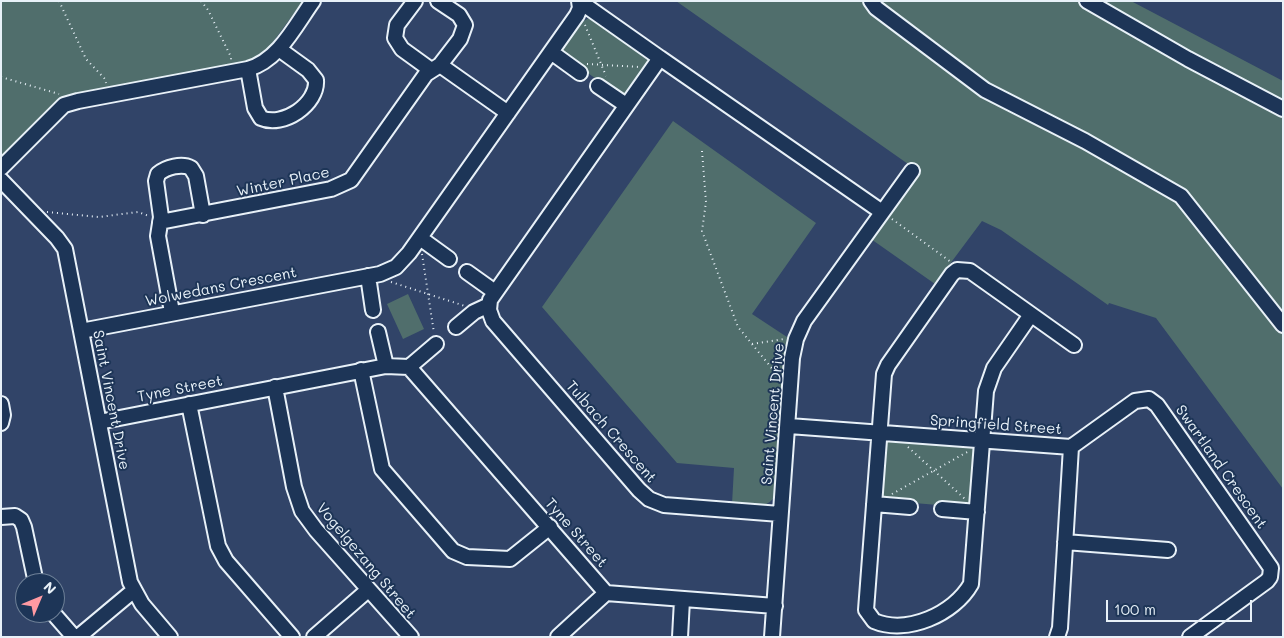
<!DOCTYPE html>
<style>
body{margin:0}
#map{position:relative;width:1284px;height:638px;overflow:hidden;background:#314468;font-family:Mali,sans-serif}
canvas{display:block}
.frame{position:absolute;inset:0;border:2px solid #e8f1f8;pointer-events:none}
.north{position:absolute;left:15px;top:573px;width:50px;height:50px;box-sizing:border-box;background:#1d3557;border:1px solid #6e8097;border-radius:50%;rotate:45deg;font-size:14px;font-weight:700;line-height:20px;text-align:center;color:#e8f1f8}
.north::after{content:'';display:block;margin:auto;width:18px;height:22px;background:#ff9aa2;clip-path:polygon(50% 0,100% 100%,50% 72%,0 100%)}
.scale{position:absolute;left:1106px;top:600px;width:146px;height:22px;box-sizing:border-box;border:2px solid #e8f1f8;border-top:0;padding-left:6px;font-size:15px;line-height:18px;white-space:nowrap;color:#e8f1f8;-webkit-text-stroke:4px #1d3557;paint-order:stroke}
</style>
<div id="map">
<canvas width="1284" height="638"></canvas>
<div class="frame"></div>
<div class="north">N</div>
<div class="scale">100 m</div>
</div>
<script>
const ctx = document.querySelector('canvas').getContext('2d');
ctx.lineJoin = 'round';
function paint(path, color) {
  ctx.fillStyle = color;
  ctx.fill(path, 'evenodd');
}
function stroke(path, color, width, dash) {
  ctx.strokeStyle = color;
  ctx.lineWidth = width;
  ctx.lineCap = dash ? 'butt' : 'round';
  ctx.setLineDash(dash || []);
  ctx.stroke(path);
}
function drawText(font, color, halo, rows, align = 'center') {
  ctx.font = font + ' Mali,sans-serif';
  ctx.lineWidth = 4;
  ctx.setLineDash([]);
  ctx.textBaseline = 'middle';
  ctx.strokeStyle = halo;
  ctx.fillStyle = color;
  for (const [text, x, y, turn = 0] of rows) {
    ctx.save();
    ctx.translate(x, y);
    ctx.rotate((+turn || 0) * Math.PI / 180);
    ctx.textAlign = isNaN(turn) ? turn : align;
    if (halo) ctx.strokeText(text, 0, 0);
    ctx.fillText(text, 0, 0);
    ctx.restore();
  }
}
paint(new Path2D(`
 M1,1H303L262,57L246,62L65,99L45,112L1,156Z
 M676,1H1131L1283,81V489L1156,318L1109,303L1108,305L1001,230L982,221L935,284L871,239L918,171Z
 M592,17L648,56L649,63L628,93L621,97L563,55C562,40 577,22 592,17Z
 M673,121L816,223L752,314L790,339L776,493C769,512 748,505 732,504L734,468L677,463L542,307Z
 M408,294L424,329L403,339L387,304Z
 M889,440L971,446L976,451L973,508L879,500L886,442Z`), '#506e6c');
const minor = new Path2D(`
 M415,1L397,25L395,38L402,49L431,70
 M438,1L459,15L465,25L460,39L440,65
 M579,1L660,58
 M871,1L876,8L985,90L1085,141L1181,196L1283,325
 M1087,1L1188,59L1283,109
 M551,52L580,73
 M248,69L255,108L261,118C283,128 318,104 316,80L308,70L279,49
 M598,86L626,105
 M1,168L64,105L78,101L248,69C279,60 295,26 313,1
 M1,180L57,238L65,249L130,582L142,604L170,637
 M160,222L331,189L351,180L426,74L440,65L508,113
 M420,238L449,259
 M467,272L495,292
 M368,276L373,310
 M172,312L158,236L161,217L156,181L158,174C166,167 182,163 191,168L196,176L203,215
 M1030,316L994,368L986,391L971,584C954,614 907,635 874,621L866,610L884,374L888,365L952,274L957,270L970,271L1074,345
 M456,327L474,312L489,305
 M81,331L380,274L396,267L409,253L577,15L580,8L579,1
 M378,332L386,366
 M409,367L436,344
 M361,370L382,469L453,551L467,557L510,559L550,527
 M275,387L294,487L302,511L316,530L411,637
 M1,404L3,415L1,423
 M189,404L218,546L226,561L292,637
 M99,422L386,366L409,367L606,593L775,606
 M789,426L1071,447L1135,401L1149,399L1157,405L1271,568L1270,577L1267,581L1190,637
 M874,504L910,507
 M942,509L977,512
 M780,514L664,505L649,499L639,490L493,321L489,310L490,300L660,58L882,212
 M1,517L15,516L21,520L24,527L36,583
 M1065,542L1168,550
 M53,613L74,637
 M78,637L133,591
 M314,637L368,590
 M558,637L606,593
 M680,637L682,600
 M772,637L792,358L796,339L804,321L912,171
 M1057,637L1060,628L1071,447`);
stroke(minor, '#e8f1f8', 18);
stroke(new Path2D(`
 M59,1L86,59L105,79L106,83
 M201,1L208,10L231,57V61
 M585,25L606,76
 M587,64L640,67
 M1,77L59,94
 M702,151L706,202L702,231L738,327L779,377
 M47,212L99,217L138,212L149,216
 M892,219L951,262
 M422,254L434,333
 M391,282L465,306
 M752,344L784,339
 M908,447L965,499
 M892,494L969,451`), '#e8f1f8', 2, [1, 4]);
stroke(minor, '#1d3557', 14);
drawText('15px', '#e8f1f8', '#1d3557', [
 ["Winter Place",283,182,-12],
 ["Wolwedans Crescent",221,287,-11],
 ["Tyne Street",180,389,-11],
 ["Saint Vincent Drive",111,400,79],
 ["Saint Vincent Drive",773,414,-85],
 ["Springfield Street",996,425,4],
 ["Tulbach Crescent",611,432,49],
 ["Swartland Crescent",1221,467,55],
 ["Tyne Street",576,533,49],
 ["Vogelgezang Street",366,561,50]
]);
</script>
